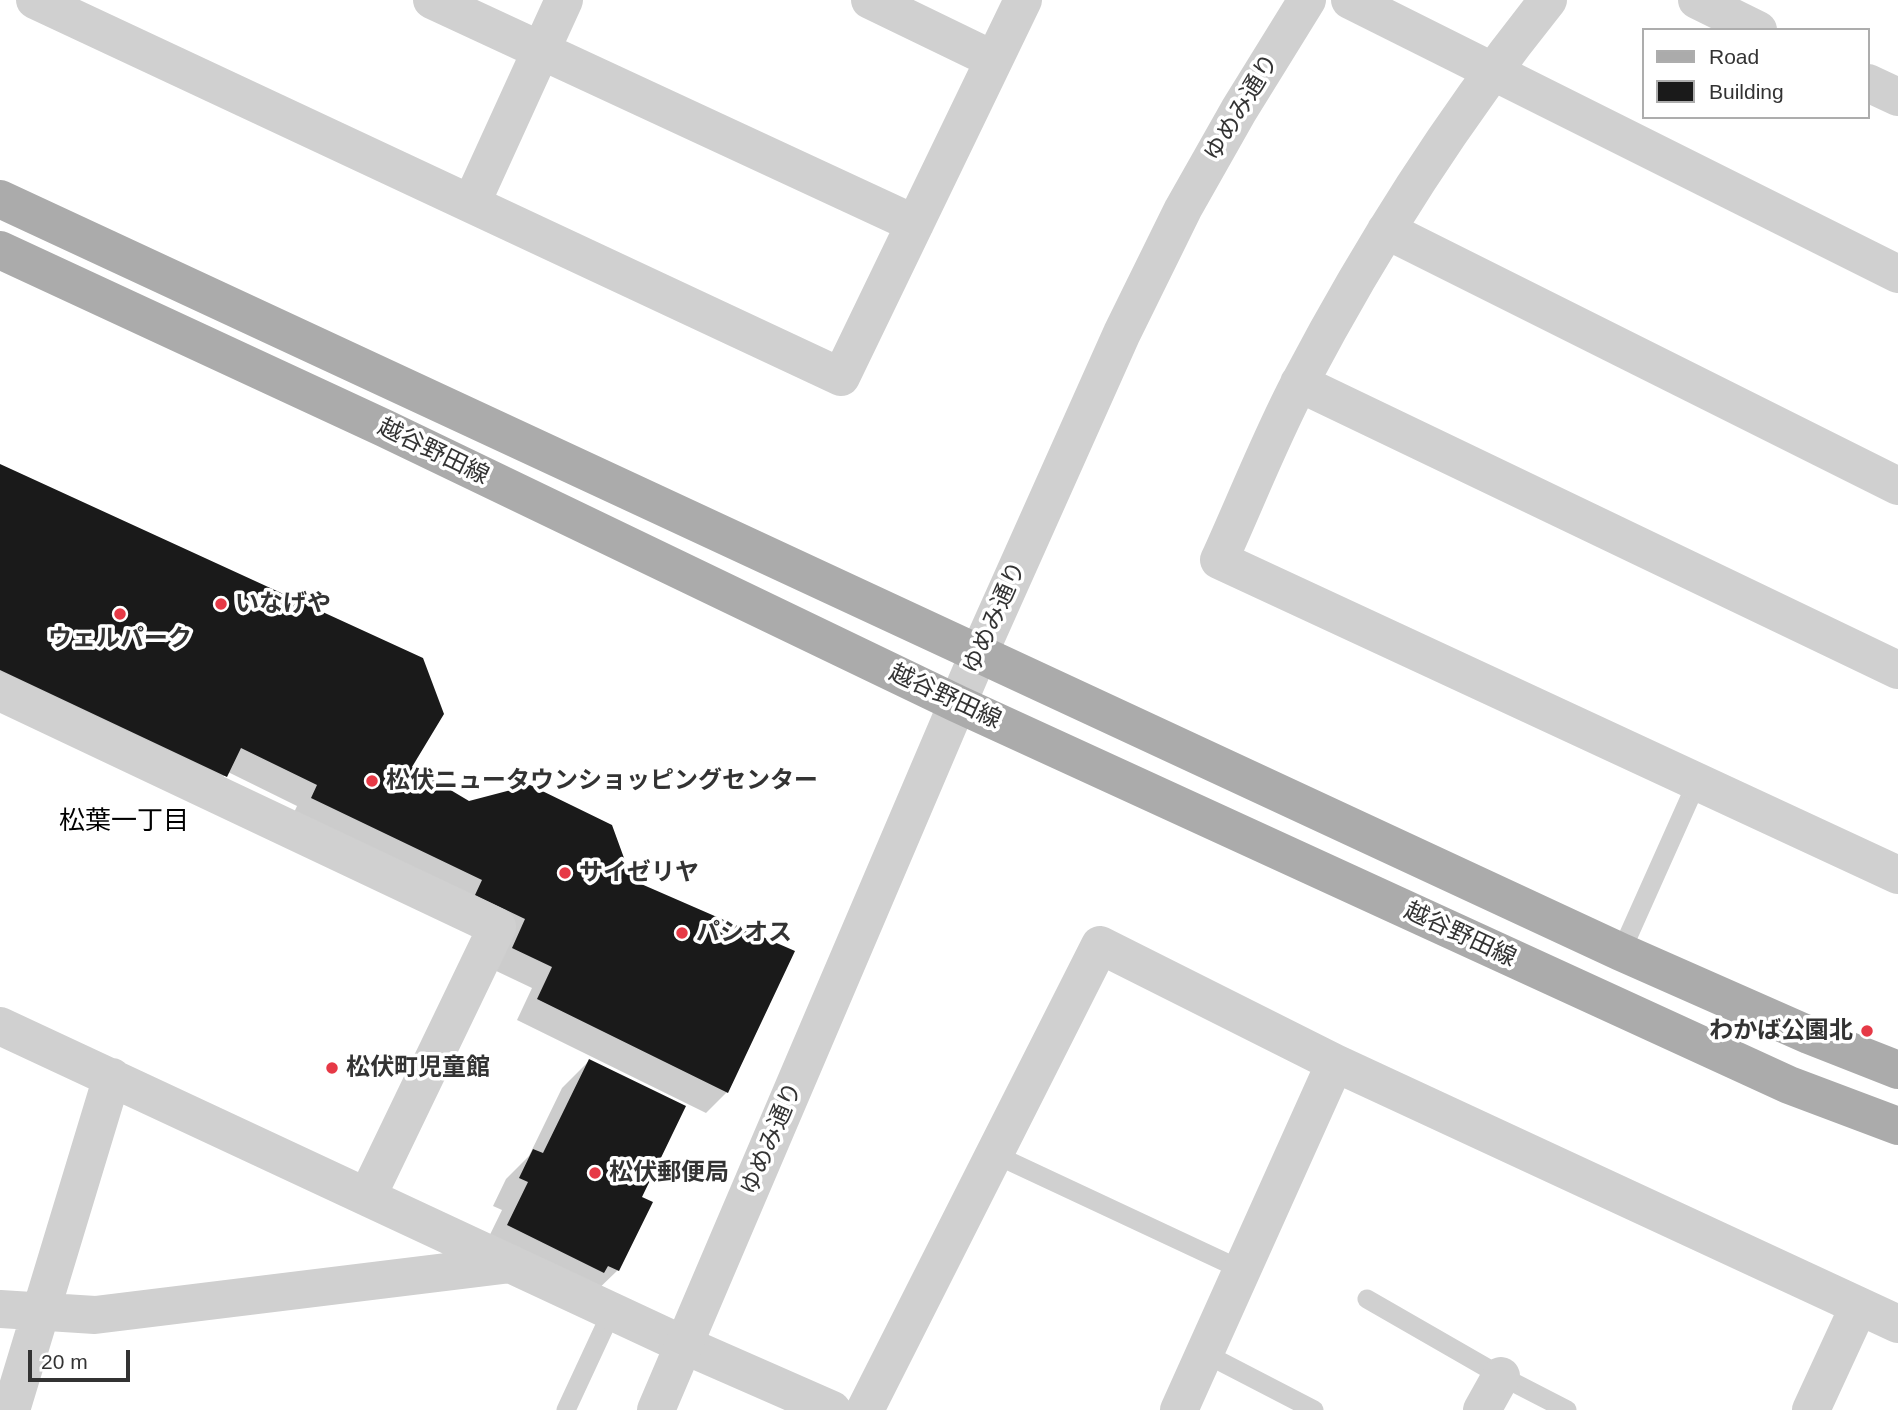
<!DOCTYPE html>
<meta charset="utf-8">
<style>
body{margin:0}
#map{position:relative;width:1898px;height:1410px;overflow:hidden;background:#fff;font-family:Helvetica,sans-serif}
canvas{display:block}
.legend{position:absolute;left:1642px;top:28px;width:228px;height:91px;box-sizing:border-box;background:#fff;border:2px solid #adadad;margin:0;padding:9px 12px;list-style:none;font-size:21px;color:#333}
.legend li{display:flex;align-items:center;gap:14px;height:35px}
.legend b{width:35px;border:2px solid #adadad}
.scale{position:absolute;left:28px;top:1350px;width:102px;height:32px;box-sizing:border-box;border:4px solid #333;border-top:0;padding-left:9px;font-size:21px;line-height:24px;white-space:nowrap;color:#333;-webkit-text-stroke:5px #fff;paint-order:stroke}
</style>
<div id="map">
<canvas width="1898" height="1410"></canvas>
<ul class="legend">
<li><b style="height:9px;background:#ababab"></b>Road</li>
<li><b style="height:19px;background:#1a1a1a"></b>Building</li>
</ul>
<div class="scale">20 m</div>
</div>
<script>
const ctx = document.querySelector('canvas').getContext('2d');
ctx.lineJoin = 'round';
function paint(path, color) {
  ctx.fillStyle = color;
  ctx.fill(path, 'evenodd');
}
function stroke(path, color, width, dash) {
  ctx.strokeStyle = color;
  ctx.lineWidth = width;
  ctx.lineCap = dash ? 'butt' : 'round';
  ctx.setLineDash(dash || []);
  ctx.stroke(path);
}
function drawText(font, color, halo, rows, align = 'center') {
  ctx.font = font + ' Helvetica,"Noto Sans JP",sans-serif';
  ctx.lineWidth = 7;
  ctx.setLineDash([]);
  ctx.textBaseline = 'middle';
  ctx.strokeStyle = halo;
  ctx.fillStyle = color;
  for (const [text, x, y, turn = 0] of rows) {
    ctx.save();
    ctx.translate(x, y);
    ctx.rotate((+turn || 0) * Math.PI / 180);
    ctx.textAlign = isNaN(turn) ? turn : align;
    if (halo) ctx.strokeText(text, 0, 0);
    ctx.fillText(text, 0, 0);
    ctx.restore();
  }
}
paint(new Path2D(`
 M0,466L410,768L468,803L630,881L727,1092L706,1113L517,1020L532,988L492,969L506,940L291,819L297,806L228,772L205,797L0,700Z
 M589,1061L639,1198L618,1270L590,1297L481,1253L502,1210L493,1206L506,1179L529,1156L562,1088Z`), '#0003');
paint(new Path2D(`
 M0,464L423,658L444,714L412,767L469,801L530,785L612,825L632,880L795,951L728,1093L537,999L552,967L512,948L525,919L475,895L482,880L311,798L317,785L241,748L227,777L0,670Z
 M589,1059L686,1106L642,1197L653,1202L619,1271L608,1266L604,1273L507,1225L528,1182L519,1178L533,1149L543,1153Z`), '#1a1a1a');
stroke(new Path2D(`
 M1621,952L1697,782
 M994,1154L1242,1270
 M1367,1299L1501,1376L1567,1410
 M1204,1353L1314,1410
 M566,1410L612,1311`), '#d0d0d0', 19);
stroke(new Path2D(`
 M35,0L841,377L1023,0
 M432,0L915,224
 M870,0L994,60
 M1350,0L1898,274
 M1548,0C1453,118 1371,247 1300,382C1270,439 1246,501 1219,560L1898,875
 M1697,0L1758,30
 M1868,83L1898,97
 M471,204L564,0
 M1386,230L1898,486
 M1299,383L1898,670
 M0,692L497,927L367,1197
 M0,1026L684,1345L832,1410
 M0,1309L95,1315L511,1264
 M11,1410L112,1077
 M865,1410L1100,945L1335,1063L1898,1324
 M1179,1410L1335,1063
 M1482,1410L1501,1376
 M1811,1410L1859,1306`), '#d0d0d0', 38);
stroke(new Path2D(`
 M656,1410L979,653L1122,333L1183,209L1239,110L1307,0`), '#d0d0d0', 38);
stroke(new Path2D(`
 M0,199L1621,952L1809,1035L1898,1070
 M0,250L384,428L958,704L1789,1085L1898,1126`), '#ababab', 38);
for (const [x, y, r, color] of [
 [221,604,7,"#e63946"],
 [120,614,7,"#e63946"],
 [372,781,7,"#e63946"],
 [565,873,7,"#e63946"],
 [682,933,7,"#e63946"],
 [1867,1031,7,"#e63946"],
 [332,1068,7,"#e63946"],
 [595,1173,7,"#e63946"]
]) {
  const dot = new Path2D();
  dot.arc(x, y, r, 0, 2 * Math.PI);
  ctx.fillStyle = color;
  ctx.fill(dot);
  stroke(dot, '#fff', 2.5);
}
drawText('24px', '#333', '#fff', [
 ["ゆめみ通り",1242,108,-59],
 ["越谷野田線",433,452,26],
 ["ゆめみ通り",995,618,-66],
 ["越谷野田線",945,697,25],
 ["越谷野田線",1460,935,25],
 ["ゆめみ通り",772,1139,-67]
]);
drawText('bold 24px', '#333', '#fff', [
 ["いなげや",235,604],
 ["ウェルパーク",120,639,"center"],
 ["松伏ニュータウンショッピングセンター",386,781],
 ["サイゼリヤ",579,873],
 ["パシオス",696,933],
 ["わかば公園北",1853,1031,"right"],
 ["松伏町児童館",346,1068],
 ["松伏郵便局",609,1173]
], 'left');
drawText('26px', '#000', '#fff', [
 ["松葉一丁目",124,822]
]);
</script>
